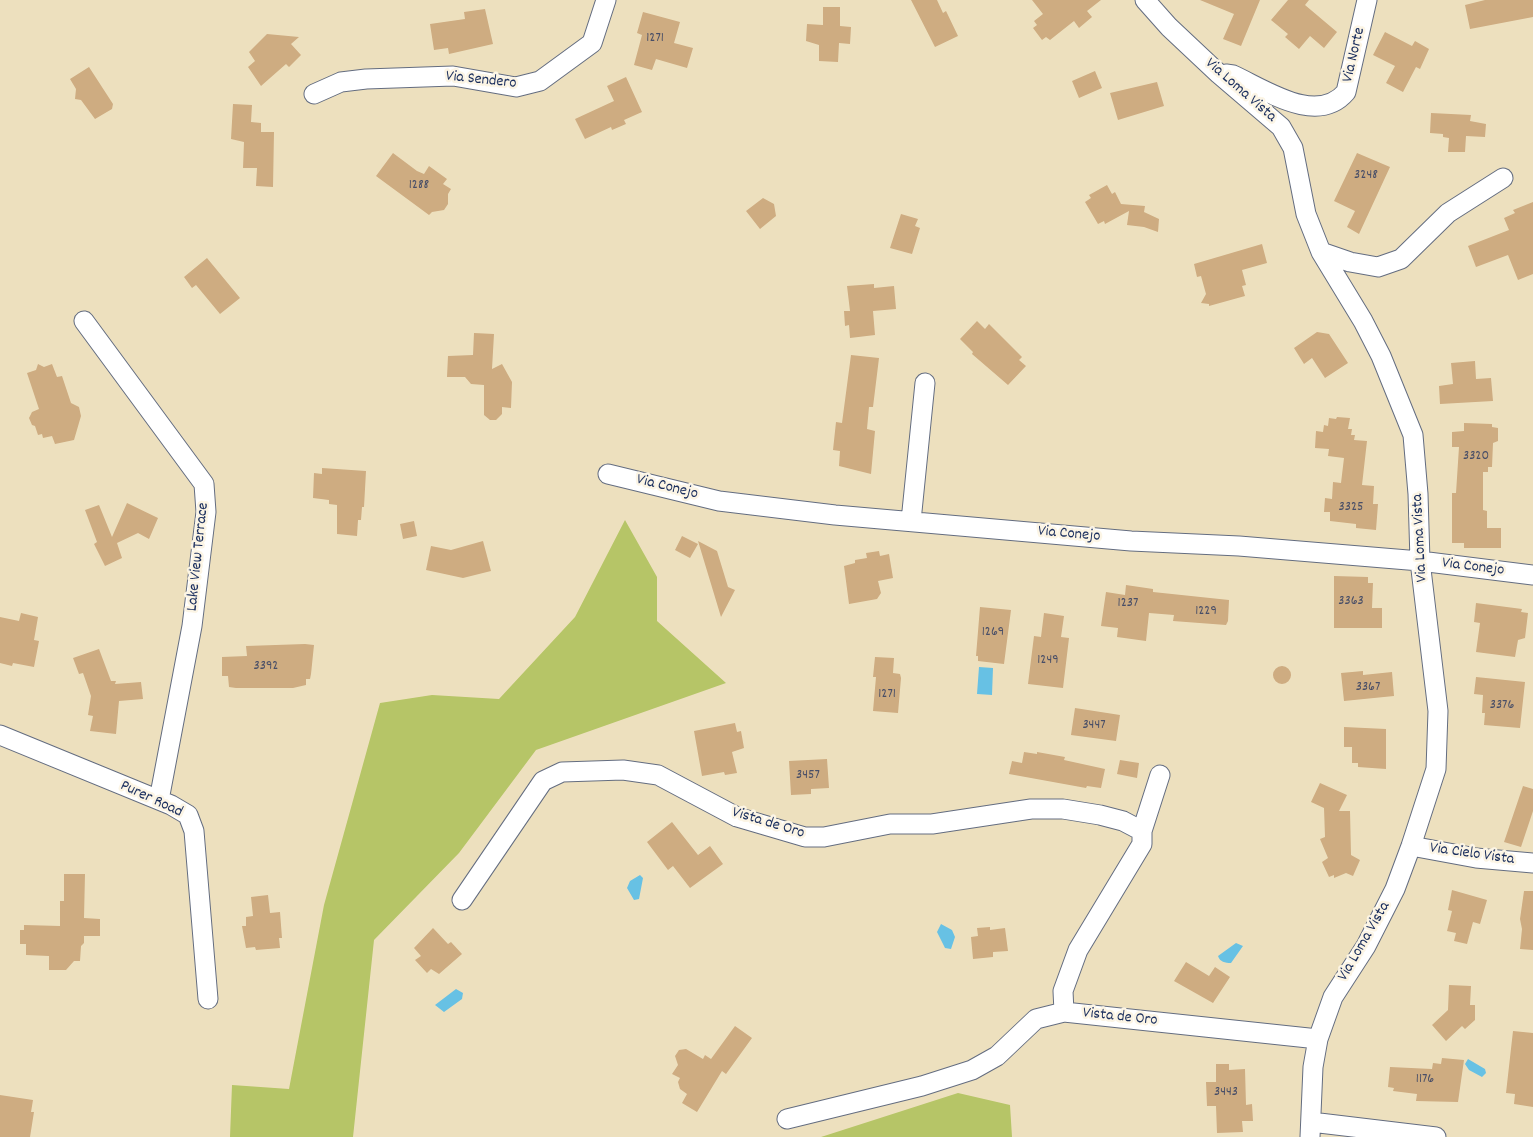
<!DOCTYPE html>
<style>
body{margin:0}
canvas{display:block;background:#ede0be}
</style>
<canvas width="1533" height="1137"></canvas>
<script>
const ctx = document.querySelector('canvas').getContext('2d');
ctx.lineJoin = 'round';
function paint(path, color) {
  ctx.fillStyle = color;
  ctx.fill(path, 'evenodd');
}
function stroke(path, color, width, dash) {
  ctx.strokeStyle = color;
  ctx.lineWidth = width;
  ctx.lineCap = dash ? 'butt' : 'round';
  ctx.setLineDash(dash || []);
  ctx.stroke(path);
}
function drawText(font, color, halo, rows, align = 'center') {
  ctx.font = font + ' Dekko,sans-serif';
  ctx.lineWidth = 5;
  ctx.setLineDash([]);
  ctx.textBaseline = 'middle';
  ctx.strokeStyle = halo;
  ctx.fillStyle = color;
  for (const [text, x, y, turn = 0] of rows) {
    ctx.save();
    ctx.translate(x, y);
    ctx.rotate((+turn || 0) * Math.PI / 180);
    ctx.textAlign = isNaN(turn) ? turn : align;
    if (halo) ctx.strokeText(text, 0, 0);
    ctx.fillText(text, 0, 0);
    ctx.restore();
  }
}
paint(new Path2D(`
 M625,520L657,577V621L726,683L536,750L459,853L374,940L353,1137H230L232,1085L289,1089L324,905L380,703L432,695L499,699L575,617Z
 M958,1093L1010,1105L1012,1137H821Z`), '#b6c567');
paint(new Path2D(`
 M979,667L993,668L992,695L977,694Z
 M640,875L643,878L639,899L634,900L627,888L630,881Z
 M941,924L952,930L955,937L951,949L945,948L937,932Z
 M1236,943L1243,946L1231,963C1225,963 1220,962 1218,956Z
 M456,989L463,993L462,999L444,1012L435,1005Z
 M1468,1059L1485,1069L1486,1073L1482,1077L1469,1070L1465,1064Z`), '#67c1e4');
paint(new Path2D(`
 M911,0H937L943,13L946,11L958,36L935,47Z
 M1032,0H1101L1087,11L1092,17L1079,28L1074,21L1050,40L1046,37L1042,40L1033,28L1037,25L1034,21L1043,14Z
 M1200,0H1260L1241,46L1223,39L1234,14Z
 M1288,0H1309L1305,5L1337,32L1324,48L1310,36L1299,49L1285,37L1288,34L1271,20Z
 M1485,0H1533V17L1470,29L1465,5Z
 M823,7H840V26L851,27L850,44L839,43L838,62L819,61V45L806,41L807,24L823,25Z
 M485,9L493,44L449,54L448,48L434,50L430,24L465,19L464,12Z
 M643,12L680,22L674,43L693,48L687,68L656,59L652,70L634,65L642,35L637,33Z
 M1385,32L1412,46L1415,41L1429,49L1420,69L1416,67L1403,92L1386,83L1395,66L1373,55Z
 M267,34L299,37L291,44L301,55L289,67L286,64L261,86L248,67L255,61L249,52Z
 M89,67L113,104L112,109L95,119L81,100L75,99L76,89L70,79Z
 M1095,71L1102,88L1079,98L1072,81Z
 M626,77L642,112L624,120L626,124L612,130L611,127L585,139L575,119L614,101L607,86Z
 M1157,82L1164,106L1118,120L1110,93Z
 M233,104L252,105L251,122L261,123V132H274L273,187L256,186L257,168H243L244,142L231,139Z
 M1431,113L1471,115L1470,121L1486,124L1485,137L1466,136L1465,152H1448L1449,138L1443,137V134L1430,133Z
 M393,153L417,171L424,174L429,166L447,179L443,184L451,189L448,194V204L444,210L432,212L429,215L376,176Z
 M1357,153L1390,167L1359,234L1347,227L1355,211L1334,201Z
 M1107,185L1112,194L1115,192L1121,204L1145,206L1144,212L1159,219L1158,232L1144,227L1127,225L1129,211L1105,224L1104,221L1098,224L1085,202L1091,198L1089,195Z
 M763,198L774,204L776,216L760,229L746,211Z
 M1533,202V274L1518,280L1508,255L1476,267L1468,246L1509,230L1504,218L1515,213L1513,210Z
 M901,214L918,219L915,226L920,228L912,254L890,248Z
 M1262,244L1267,263L1242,270L1246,285L1242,286L1245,296L1209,306V304L1201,303L1206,294L1201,276L1197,277L1194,264Z
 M207,258L240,298L220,314L196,285L192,288L184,277Z
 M874,284V288L894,286L896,309L873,311L875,335L850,338L849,325L845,326L844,311H850L847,286Z
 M977,321L985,329L989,324L1022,357L1019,360L1026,366L1008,385L972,354L973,352L960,339Z
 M1317,332L1329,334L1348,363L1325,378L1312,358L1304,364L1294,348Z
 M474,333L494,334L492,369L502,364L512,382L511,408L502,407V414L496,420H490L484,415V385L471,384L465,377H447L448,356L473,355Z
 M851,355L879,358L873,407H869L867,429L875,431L871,474L839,466L840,451L833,450L836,422L842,423Z
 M1475,361L1476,379L1491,378L1493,401L1440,404L1439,386L1453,384L1451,363Z
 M38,364L44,367L52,364L57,377L62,376L71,403L79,407L81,416L74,440L55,444L52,436L43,438L42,434L38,435L35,426L32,425L29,418L32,412L39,409L27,373L36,370Z
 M1337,417L1350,418L1348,429H1352L1351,435H1355L1354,440L1367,441L1362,485L1374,486L1373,504H1378L1376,530L1356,528V524L1330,521V512H1324L1325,498L1332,499L1333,482L1341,483L1344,458L1328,456L1329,449L1315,448L1316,431L1323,432L1324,425L1328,426L1329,418L1336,419Z
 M1464,423L1492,424V427L1498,428V441L1493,443L1492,467H1488V472H1483V510L1487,511V528H1501V548H1464V543H1452V493H1456L1459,447H1452V432L1464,431Z
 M322,468L366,471L364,507H362L361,520H358L357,536L337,534V505L329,504V500L313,498L314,473L322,474Z
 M127,503L158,518L149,539L138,533L117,543L122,558L105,566L94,544L97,542L85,510L99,505L112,537Z
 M414,521L417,536L403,539L400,524Z
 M682,536L698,544L690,558L675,550Z
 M483,541L491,571L463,578L426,570L431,546L451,550Z
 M698,541L717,551L728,587L735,590L721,617Z
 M879,551L880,556L889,554L893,578L878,581L881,593L877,599L849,604L844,566L855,563V560L867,558L866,553Z
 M1334,576L1368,577V583H1373L1372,608H1382V628H1334Z
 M1126,585L1153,589V592L1229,600L1228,621L1226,625L1173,621L1174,615L1149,613L1146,641L1117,637L1118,628L1101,626L1106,592L1125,595Z
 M1476,603L1522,609L1521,612L1528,613L1525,638L1518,640L1515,657L1476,652L1480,623L1474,622Z
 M980,607L1011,610L1004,664L978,661V656H976Z
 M21,613L38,617L34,640L39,641L34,667L13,663L12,666L0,663V617L19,621Z
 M1044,613L1064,616L1061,637L1069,638L1063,688L1028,684L1034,636L1041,637Z
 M305,644L314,645L311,674L310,679H306V685L293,688H236L229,687L228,676H222V657L247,656L246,646Z
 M99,649L111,681H116L115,684L141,682L143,699L119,701L116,734L90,731L93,716L88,715L91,696L83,673L79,674L73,658Z
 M875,657L894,658L893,673L900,674L901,678L898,713L873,711L876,677H873Z
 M1273 675a9 9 0 1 1 18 0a9 9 0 1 1-18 0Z
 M1363,671V675L1392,672L1394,696L1344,701L1341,673Z
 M1476,677L1525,682L1520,728L1484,725L1485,713H1482L1483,695L1474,694Z
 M1075,708L1120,715L1116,741L1071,735Z
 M735,723L737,732L741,731L744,748L732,752L737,773L725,775L724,772L702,776L694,731Z
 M1344,727L1386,729V769L1358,767V763H1352V747H1344Z
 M1024,752L1037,754V752L1065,757L1064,760L1105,769L1101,788L1087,786L1086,788L1009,774L1012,761L1022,763Z
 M827,759L829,788L811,789V794L791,795L789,761Z
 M1120,760L1139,763L1137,778L1117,774Z
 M1320,783L1347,795L1339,811H1350L1351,855L1360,860L1353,876L1346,873L1334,878V875L1329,877L1322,862L1328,858L1320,839L1325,837L1324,808L1311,802Z
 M1523,786L1533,789V811L1521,847L1504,842Z
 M672,822L698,855L710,846L723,864L690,888L673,866L668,870L647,842Z
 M64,874H85L84,918L100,919V936H84V943L81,946L80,961H74L66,970H49V956L26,955V944H20V930H24V925L60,926V901H64Z
 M1452,890L1487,900L1480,924L1473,922L1467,944L1454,941L1456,933L1447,931L1452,911L1448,910Z
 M1524,891H1533V950L1520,949L1522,929L1520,919Z
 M268,895L270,913L280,912L282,938H279L280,948L256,950L255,947L246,948L242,926H246V917L253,916L251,897Z
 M990,927V930L1005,928L1008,951L993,952V957L973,959L971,937L978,936L977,928Z
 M433,928L448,944L451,942L462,954L439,974L431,969L427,973L415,960L421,956L414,948Z
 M1186,962L1209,976L1215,967L1230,977L1213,1003L1174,981Z
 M1449,985L1471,986L1470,1005H1475V1020L1465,1029L1462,1026L1446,1041L1432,1025L1448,1010Z
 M735,1026L752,1038L726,1074L722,1071L697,1112L682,1103L687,1094L680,1089L678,1082L680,1078L672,1074L678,1065L675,1056L679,1050L686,1049L703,1059L705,1055L711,1059Z
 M1513,1031L1533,1033V1107L1514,1104L1515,1094L1506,1093Z
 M1442,1058L1464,1060L1458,1102L1416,1101L1417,1094L1393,1091L1394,1088L1388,1087L1390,1067L1432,1069L1433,1063L1441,1064Z
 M1216,1064H1229V1070L1245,1069L1246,1105L1252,1104L1253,1121H1242L1243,1132L1217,1133L1216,1106H1207L1206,1082H1216Z
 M0,1095L33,1100L31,1112H34L30,1137H0Z`), '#ceac81');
const minor = new Path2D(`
 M1145,0L1169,27L1219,74L1281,127L1293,148L1306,214L1321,252L1363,321L1381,356L1413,435L1418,494L1420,561L1438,711L1436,769L1411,846L1395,889L1366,946L1333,997L1318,1039L1313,1067L1310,1137
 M1226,74L1233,75C1266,90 1317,126 1346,92L1367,0
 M314,94L341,82L366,79L453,76L516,87L540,81L592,43L606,0
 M1321,252L1350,262L1378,267L1401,259L1448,213L1503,178
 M84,321L204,484L206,512L192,626L159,800
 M608,474L719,501L835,515L1131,541L1239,546L1420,561L1533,575
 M911,521L925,383
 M0,735L171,805L188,815L194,831L208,999
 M1142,831L1160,775
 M1411,846L1476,858L1533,863
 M462,900L543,781L562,772L623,770L658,775L737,817L805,837H824L890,824H932L1031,809H1063L1100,815L1123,821L1142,831V844L1078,950L1063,991L1064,1012L1318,1039
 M787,1119L922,1086L972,1070L997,1056L1036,1019L1064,1012
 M1311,1122L1436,1137`);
stroke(minor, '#646d80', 21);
stroke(minor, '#fff', 19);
drawText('14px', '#484e67', null, [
 ["1271",655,39],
 ["3248",1366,176],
 ["1288",419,186],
 ["3320",1476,457],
 ["3325",1351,508],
 ["3363",1351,602],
 ["1237",1128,604],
 ["1229",1206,612],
 ["1269",993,633],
 ["1249",1048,661],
 ["3392",266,667],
 ["3367",1368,688],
 ["1271",887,695],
 ["3376",1502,706],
 ["3447",1094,726],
 ["3457",808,776],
 ["1176",1425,1080],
 ["3443",1226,1093]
]);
drawText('16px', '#1b2f5e', '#fcf5e5', [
 ["Via Norte",1355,55,-77],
 ["Via Sendero",481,81,6],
 ["Via Loma Vista",1240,91,41],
 ["Via Conejo",667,488,14],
 ["Via Conejo",1069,535,5],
 ["Via Loma Vista",1421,538,-93],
 ["Lake View Terrace",199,557,-84],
 ["Via Conejo",1473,568,7],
 ["Purer Road",151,800,25],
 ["Vista de Oro",768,824,17],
 ["Via Cielo Vista",1472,855,8],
 ["Via Loma Vista",1365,942,-60],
 ["Vista de Oro",1120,1018,6]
]);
</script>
